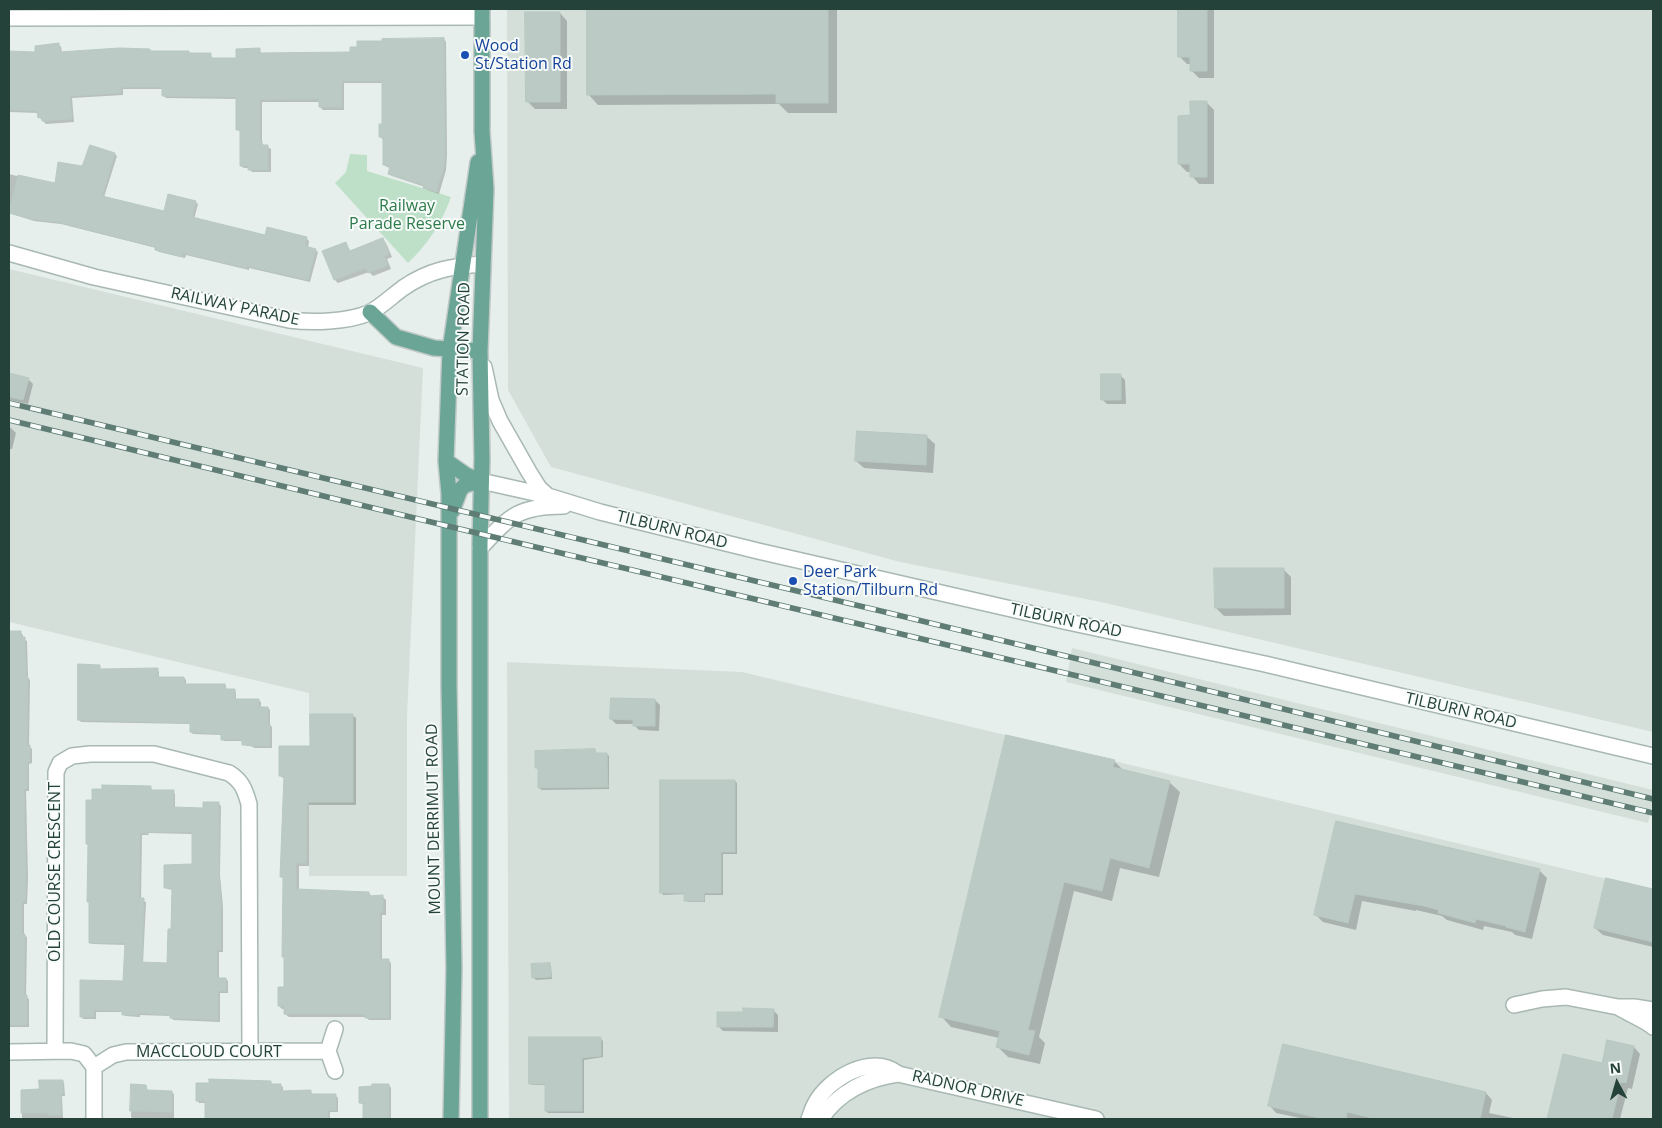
<!DOCTYPE html>
<style>
body{margin:0}
#map{position:relative;width:1662px;height:1128px;overflow:hidden;background:#e6efeb;font-family:"Open Sans",sans-serif}
canvas{display:block}
.frame{position:absolute;inset:0;border:10px solid #24423a;pointer-events:none}
.north{position:absolute;left:1592px;top:1058px;width:50px;height:50px;-webkit-text-stroke:4px #f7fbf9;paint-order:stroke;rotate:354deg;font-size:14px;font-weight:700;line-height:20px;text-align:center;color:#24423a}
.north::after{content:'';display:block;margin:auto;width:18px;height:22px;background:#24423a;clip-path:polygon(50% 0,100% 100%,50% 72%,0 100%)}
</style>
<div id="map">
<canvas width="1662" height="1128"></canvas>
<div class="frame"></div>
<div class="north">N</div>
</div>
<script>
const ctx = document.querySelector('canvas').getContext('2d');
ctx.lineJoin = 'round';
function paint(path, color) {
  ctx.fillStyle = color;
  ctx.fill(path, 'evenodd');
}
function stroke(path, color, width, dash) {
  ctx.strokeStyle = color;
  ctx.lineWidth = width;
  ctx.lineCap = dash ? 'butt' : 'round';
  ctx.setLineDash(dash || []);
  ctx.stroke(path);
}
function drawText(font, color, halo, rows, align = 'center') {
  ctx.font = font + ' "Open Sans",sans-serif';
  ctx.lineWidth = 4;
  ctx.setLineDash([]);
  ctx.textBaseline = 'middle';
  ctx.strokeStyle = halo;
  ctx.fillStyle = color;
  for (const [text, x, y, turn = 0] of rows) {
    ctx.save();
    ctx.translate(x, y);
    ctx.rotate((+turn || 0) * Math.PI / 180);
    ctx.textAlign = isNaN(turn) ? turn : align;
    if (halo) ctx.strokeText(text, 0, 0);
    ctx.fillText(text, 0, 0);
    ctx.restore();
  }
}
paint(new Path2D(`
 M507,9H1653V732L1101,602L900,562L551,467L508,390Z
 M9,269L423,368L407,716V876H309V693L9,622Z
 M1072,648L1653,790V801L1648,823L1066,682Z
 M507,662L742,672L1653,890V1119H509Z`), '#d4dfda');
paint(new Path2D(`
 M350,154L367,155V171L451,197C442,223 428,244 408,263L335,183L346,172Z`), '#bfe0c8');
paint(new Path2D(`
 M588,9H837V113H788L779,104L598,105L588,94Z
 M1179,9H1214V78H1199L1192,71L1191,64H1187L1179,56Z
 M560,13L567,21V109H535L527,101Z
 M444,39L446,42L447,155L446,170L439,194L427,190L425,187L392,176L389,174L391,168L387,167L384,164V140L380,137L383,125V83H344V110H323L320,107V102H262V144L271,149V172H252L249,168H244L241,166L240,132L238,129V99L166,98L164,96V89H123V95L72,98L74,122L46,124L39,117V113L9,112V53H37L59,45L61,47L62,53L150,50L152,52H188L191,54H210L213,59H237L259,50L262,54L351,53Z
 M1206,102L1214,110V184H1199L1192,176V172H1187L1179,164L1191,117Z
 M115,154L117,156L104,197L165,212L195,202L198,204L194,219L266,236L268,229L307,239L309,241L308,248L315,250L318,252L310,282L249,268V270L186,255L185,258L159,252L156,248L61,224L34,221L9,213V174L36,181L56,184L83,168Z
 M383,240L386,243L392,257L387,259L391,269L373,276L369,272L338,283L335,280L346,243L351,252Z
 M9,374L28,379L33,384L28,404L9,400Z
 M1120,375L1125,380L1126,404H1107L1102,399Z
 M9,426L16,433L12,449H9Z
 M927,437L935,444L933,473L864,468L856,461Z
 M1283,569L1291,577V615L1224,616L1216,608Z
 M20,632L23,635V639L27,641L28,678L30,680L29,746L32,749V763L29,764V791H26L28,878L27,904H24V935L27,937L26,997L29,999V1027H9V633Z
 M99,666L101,670H157L159,672V678H184L186,680V686L225,685L227,690H234L236,692V700H258L261,702V708H268L270,710V725L272,727V748H254L252,746H246L243,741H224L222,739V735L193,734L191,732V724L81,722L79,720Z
 M655,700L660,705L659,731L639,730L633,724H616L611,719Z
 M352,715L356,718V805H309V866H299V891L369,893L372,897H383L386,900V915H382V960H388L391,963V1020H369L366,1017H289L285,1014V1009H282L279,1006L285,988V959L283,957L284,879L281,876L285,779L280,776L311,747Z
 M595,751L597,754H607L609,756V789L542,790L539,788V770L537,768Z
 M1114,761L1124,771L1169,782L1180,792L1159,877L1120,868L1112,901L1074,891L1039,1037L1045,1043L1040,1064L1008,1057L997,1046L999,1038L951,1027L941,1016Z
 M735,781L737,783V854H723V895H705V902H688L686,900V894L663,895L661,892Z
 M150,787L153,791L173,792L175,794V809H204L219,804L221,806L220,875L223,907V952H219V979H226L228,981V993H220V1022L173,1020L171,1016L140,1015V1017L125,1016L123,1012H96V1019H83L81,1016L124,983L126,945L92,944L90,942L89,845L87,843ZM148,833L193,834V866L165,887L168,889L173,890L172,931L168,964L143,963L146,902L141,900L142,835H149Z
 M1337,823L1539,870L1547,878L1532,939L1515,935L1512,932L1484,926L1483,930L1447,920L1442,916L1416,910V911L1362,901L1356,930L1323,922L1315,914Z
 M1607,879L1653,890V947L1603,935L1595,928Z
 M549,964L551,966L552,979L536,980L534,978Z
 M773,1010L778,1015V1032L723,1031L718,1026L744,1013Z
 M601,1039L603,1041V1057L584,1060V1113H548L546,1111V1085H532L530,1083Z
 M1634,1047L1640,1054L1632,1089L1628,1088L1620,1119H1549L1564,1055L1602,1064Z
 M62,1081L64,1083L65,1096H62L63,1119H22V1091H40Z
 M270,1082L273,1085H280L283,1087V1092H310L313,1094L336,1096L338,1098V1112H330V1119H206V1103H199L197,1100Z
 M389,1085L391,1088V1119H365V1105L360,1103Z
 M132,1086H145L148,1092H171L174,1094V1119H134L131,1117Z
 M1486,1093L1492,1100L1489,1113L1518,1119H1305L1276,1113L1270,1106Z`), '#0003');
const building = new Path2D(`
 M587,9H828V103H776V94L587,95Z
 M1178,9H1207V71H1190V57H1178Z
 M525,12H560V102H526Z
 M444,38L445,151L444,167L436,192L423,188L424,185L388,174L390,166L383,165V137H379V124H382V81H342V107H319V99L260,100V141H262V145H268V170H248V166H240V130H236V97L162,96V87H121V93L70,96L72,119L42,121V117L38,118L37,111L9,110V51L35,52V46L59,43L60,52L119,48L150,49V51H189V53H211V58H236V49L260,48V53L350,52V47H357V41H382V39Z
 M1190,101H1207V177H1190V164H1178V116L1190,115Z
 M90,145L115,153L102,196L164,211L168,194L196,201L192,217L265,235L267,227L307,237L305,246L316,249L308,280L247,266L246,268L183,253L182,257L155,250V247L58,222L31,219L9,213L18,175L55,183L58,162L82,166Z
 M383,238L389,254L384,256L388,265L368,273L366,268L334,280L322,251L346,242L349,251Z
 M9,373L29,378L23,400L9,397Z
 M1101,374H1121V400H1101Z
 M857,431L927,435L926,465L855,461Z
 M1214,568H1284V608H1215Z
 M9,631H21V637H25L26,677H28L27,745H30V762H28L27,789H24L26,874L25,902H22V934H25L24,995H27V1025H9Z
 M78,664L100,665V669L158,668V677H184V684H225L226,689H235V699H259V707H268V724H270V746H250V745H242V741L239,739L221,740V734L190,732V723L78,720Z
 M611,698L655,699V726H633V720L610,719Z
 M310,714H353V802H307L306,863H296V889L369,892V896L383,895V912H380V959H389V1018H365V1014H284V1006H278V987H284V957H282L283,877H280L284,776H279V746H310Z
 M1006,735L1115,760L1113,767L1170,781L1149,868L1110,858L1102,891L1064,882L1028,1030L1035,1031L1029,1055L996,1047L1000,1031L939,1017Z
 M595,749L596,753H607L608,787L538,788V768H535V751Z
 M660,780H735V852H721V893H704V901H684V893H660Z
 M102,785L151,786V790H174L173,807L203,808V802H219V872L221,904V950H217V978H226V991H218V1020L170,1018V1015L138,1013V1015H122V1011L94,1010V1017H80V980L123,981L125,943H89V902H87L88,844H86V800H92V789H102ZM147,832H192V864L164,865V888H172L171,929H168L167,963L142,962L144,898H139L140,833H147Z
 M1336,821L1540,869L1525,932L1506,927V926L1476,919L1475,923L1438,913L1439,910L1424,906L1355,894L1348,923L1314,915Z
 M1606,878L1653,889V942L1594,928Z
 M550,963L551,977L532,978L531,964Z
 M743,1008L774,1009L773,1027H717V1012H743Z
 M529,1037H601V1056L582,1058V1111H545V1084H529Z
 M1607,1040L1634,1046L1626,1083L1621,1082L1612,1119H1547L1563,1054L1602,1063Z
 M1283,1044L1486,1092L1480,1119H1376L1347,1112L1346,1119H1323L1268,1106Z
 M209,1079L271,1081V1084H281V1091L311,1090V1094H336V1111L328,1110V1119H205V1101H196V1083H209Z
 M39,1080H63V1094H61V1115H48V1113H21V1090L39,1089Z
 M131,1084L146,1085L147,1090L172,1091V1112L130,1111Z
 M372,1084H389V1119H363V1103H359V1087L372,1086Z`);
paint(building, '#bbcac4');
stroke(building, '#b8c9c2', 1);
const minor = new Path2D(`
 M9,18L482,17
 M9,253L94,277L289,320C312,323 347,322 369,313C381,307 392,296 403,288C429,270 452,266 483,264
 M1514,1005L1542,999L1566,997L1618,1007H1634L1653,1010
 M1618,1007C1629,1014 1645,1020 1653,1027
 M335,1029L328,1051L335,1071
 M55,1051L56,772L60,763L72,756L90,754H154L229,773C242,781 245,790 249,804L250,1051
 M9,1052L71,1051L84,1054L94,1067
 M94,1067L113,1055L126,1052L328,1051
 M94,1067V1119
 M809,1119C811,1114 812,1109 815,1104C828,1079 871,1053 897,1073
 M821,1119C838,1092 868,1078 898,1074L1096,1119`);
const tertiary = new Path2D(`
 M484,367L491,400L500,421L529,472L539,488L548,496
 M481,481L548,496L600,512L758,551L1068,622L1265,664L1653,756
 M480,548C510,516 518,506 564,506`);
const primary = new Path2D(`
 M370,312L396,337L434,348L480,351
 M446,461L466,475L481,481
 M452,511L460,490L465,485L481,481
 M451,1119L454,969L449,686V494L446,461L450,350L478,162
 M480,1119V544L482,459L480,351L486,189L482,131V9`);
stroke(minor, '#a8b8b2', 18);
stroke(tertiary, '#a8b8b2', 18);
stroke(primary, '#c2cac8', 18);
stroke(minor, '#fff', 15);
stroke(tertiary, '#fff', 15);
stroke(primary, '#6aa596', 15);
const rail = new Path2D(`
 M9,403L885,612L1653,799
 M9,420L460,529L1653,813`);
stroke(rail, '#5f7d75', 5.5);
stroke(rail, '#f7fbf9', 4, [11]);
for (const [x, y, r, color] of [
 [465,55,5,"#1a4fb4"],
 [793,581,5,"#1a4fb4"]
]) {
  const dot = new Path2D();
  dot.arc(x, y, r, 0, 2 * Math.PI);
  ctx.fillStyle = color;
  ctx.fill(dot);
  stroke(dot, '#f7fbf9', 2);
}
drawText('16px', '#164399', '#f7fbf9', [
 ["Wood",475,46],
 ["St/Station Rd",475,64],
 ["Deer Park",803,572],
 ["Station/Tilburn Rd",803,590]
], 'left');
drawText('16px', '#2d7a4b', '#f7fbf9', [
 ["Railway",407,206],
 ["Parade Reserve",407,224]
]);
drawText('16px', '#24423a', '#f7fbf9', [
 ["RAILWAY PARADE",235,307,12],
 ["STATION ROAD",464,339,-89],
 ["TILBURN ROAD",672,530,14],
 ["TILBURN ROAD",1066,621,12],
 ["TILBURN ROAD",1461,711,13],
 ["MOUNT DERRIMUT ROAD",434,819,-91],
 ["OLD COURSE CRESCENT",55,872,-90],
 ["MACCLOUD COURT",209,1052],
 ["RADNOR DRIVE",968,1089,13]
]);
</script>
